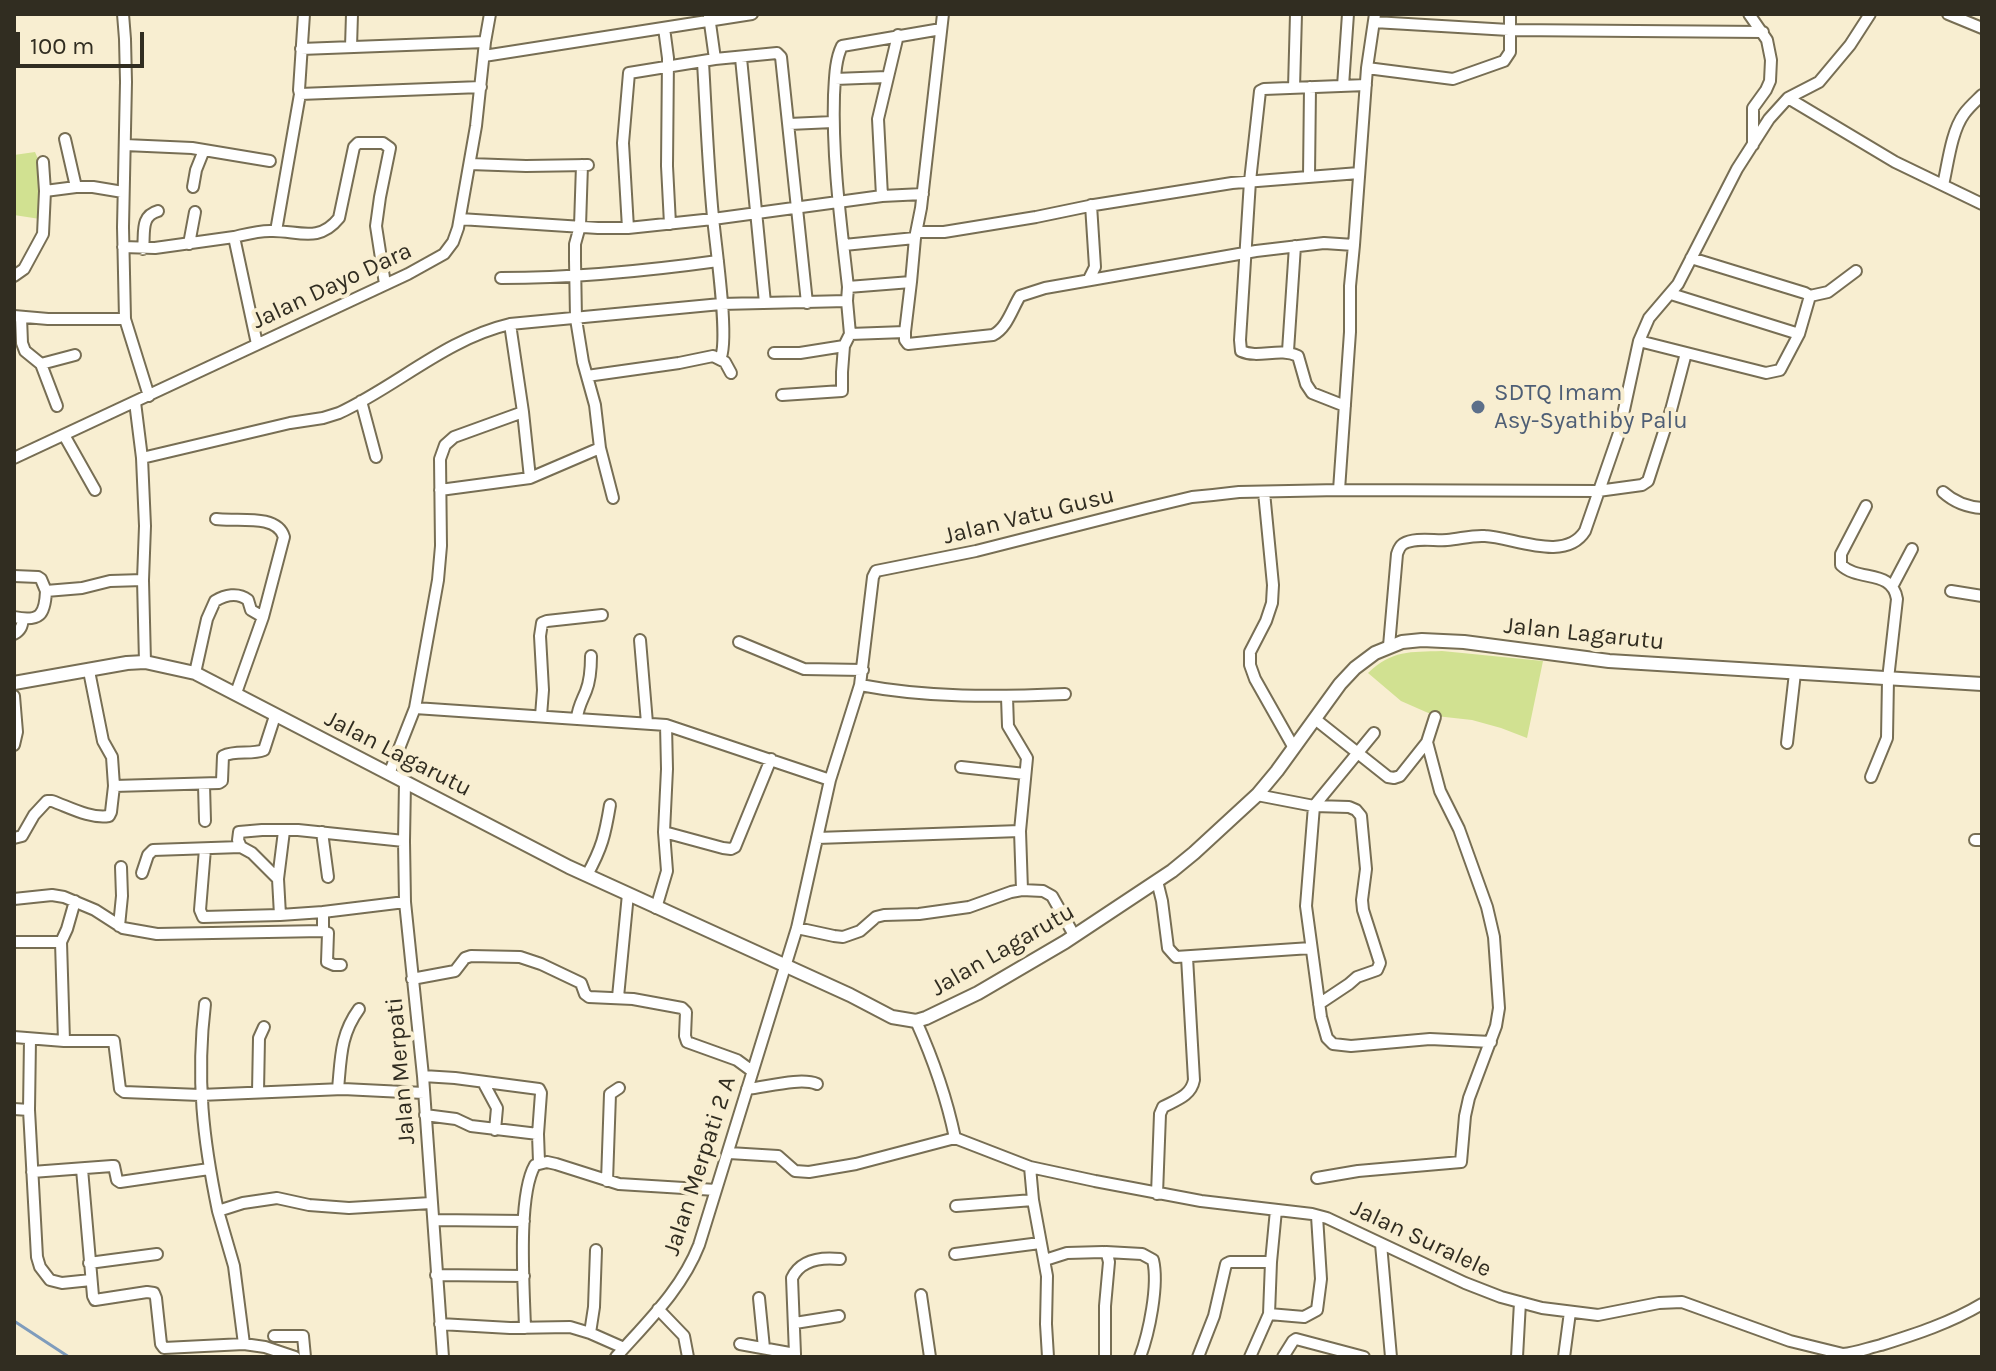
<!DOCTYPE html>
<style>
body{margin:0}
#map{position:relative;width:1996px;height:1371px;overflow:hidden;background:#f8eed1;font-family:Karla,sans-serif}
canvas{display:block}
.frame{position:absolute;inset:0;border:16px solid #312d21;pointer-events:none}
.scale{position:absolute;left:16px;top:32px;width:128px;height:36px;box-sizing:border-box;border:4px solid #312d21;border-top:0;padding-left:10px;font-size:24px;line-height:28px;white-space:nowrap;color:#312d21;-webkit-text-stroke:6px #f8eed1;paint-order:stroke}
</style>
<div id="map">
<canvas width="1996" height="1371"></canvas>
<div class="frame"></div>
<div class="scale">100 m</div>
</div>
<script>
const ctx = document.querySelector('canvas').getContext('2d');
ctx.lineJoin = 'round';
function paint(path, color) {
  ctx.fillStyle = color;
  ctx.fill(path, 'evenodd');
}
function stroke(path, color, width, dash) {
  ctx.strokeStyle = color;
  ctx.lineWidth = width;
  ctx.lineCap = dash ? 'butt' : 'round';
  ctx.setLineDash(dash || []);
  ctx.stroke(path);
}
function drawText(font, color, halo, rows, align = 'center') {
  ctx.font = font + ' Karla,sans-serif';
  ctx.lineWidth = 8;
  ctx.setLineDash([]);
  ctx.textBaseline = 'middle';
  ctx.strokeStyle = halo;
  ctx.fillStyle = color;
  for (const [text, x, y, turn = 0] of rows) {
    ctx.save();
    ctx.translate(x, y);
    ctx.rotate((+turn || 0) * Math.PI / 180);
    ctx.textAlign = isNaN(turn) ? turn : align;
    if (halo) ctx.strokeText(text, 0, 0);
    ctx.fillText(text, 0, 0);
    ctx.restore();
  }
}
paint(new Path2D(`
 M35,152L48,182L40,219L14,215V155Z
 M1442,651L1543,661L1527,738L1501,728L1472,720L1436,716L1426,712L1401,701L1368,673C1392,650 1410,652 1442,651Z`), '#d1e191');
stroke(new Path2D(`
 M14,1321L69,1357`), '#7f9cbc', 3);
const minor = new Path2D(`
 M123,14L125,39L126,82L123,227L125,319L149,396
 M304,14L299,90L300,94L481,87
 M1749,14L1767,40L1771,60L1770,81L1766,90L1753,108V145
 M1948,14L1982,28
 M709,16L715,59
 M1374,22L1509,30L1763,32
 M664,28L668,58L667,166L670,224
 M351,47L352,14
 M301,49L485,42
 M484,56L752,14
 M741,58L765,303
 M703,62C706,113 708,166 713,217C715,242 730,342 720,359
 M1367,68L1453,79L1504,61L1510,52V14
 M835,79L887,77
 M1343,86L1348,14
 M1294,88L1296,14
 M1788,98L1895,162L1982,204
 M789,124L833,122
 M65,139L76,187H93L123,192
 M125,145L192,148L270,161
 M43,162L45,191
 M470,164L526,166L588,165
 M582,165L580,226L575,244V260L576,319L583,362L595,405L600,448L613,498
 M1309,176L1310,87
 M1943,185C1948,164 1951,132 1964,114C1969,107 1976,101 1982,95
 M193,187L196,170L204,150
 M882,196L878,119L898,35
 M460,219L598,228H628L713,219L882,196L923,194
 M628,228L623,143L629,73L715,59L777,53L781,57L807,303
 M276,231L300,94
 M917,232H944L1036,217L1094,205L1232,183L1359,173
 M189,244L195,212
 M844,245L915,238
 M123,247L155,248L234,237
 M143,249C145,233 140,216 158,211
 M14,276L24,269L43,234L45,191L76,187
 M501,278C574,278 646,271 718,261
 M1089,279L1095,267L1091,205
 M911,282L905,332V340L908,344L993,335C1007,328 1012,309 1020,296L1045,288L1256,251L1324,243L1354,245L1367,68L1375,14
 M848,287L911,282L915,238L921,208L943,14
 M1671,294L1799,334
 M1810,296L1828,292L1856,271
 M14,316L48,319H125
 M21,317L22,343L25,351L41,364L75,355
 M510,324L523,412L530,478
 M850,334L905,332
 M1639,341L1766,373L1780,370L1799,334L1810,296L1805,293L1691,258
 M257,344L234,237C247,234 260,230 273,231C299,231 319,243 339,218L354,147L358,143H383L390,148L380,197L376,226L385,284
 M1288,351L1295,246
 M774,353H800L844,346L850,334L847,301
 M41,364L57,406
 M587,376L679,363L713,356L725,362L731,373
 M782,395L842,391V372L844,346
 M361,401L376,457
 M135,402L142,458L145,526L143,580L145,662
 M1345,406L1312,393L1306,384L1298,356C1279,347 1259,359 1241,351L1240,340L1250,181L1260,91L1264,89L1366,85
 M64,435L95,490
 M14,458L408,274L444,254L453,242L458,228L476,126L485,42L490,14
 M142,458L290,423L323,418L339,413C397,386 446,339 510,324L721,304L847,301L848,287C841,224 832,159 834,95C835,79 835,60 842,46L941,29
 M440,490L530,478L600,448
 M1339,490L1350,332V286L1354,245
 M1264,492L1273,585L1272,603L1266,621L1250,652V665L1255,679L1294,748
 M1943,492C1954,502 1967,507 1982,508
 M1866,506L1841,554V565C1859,582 1892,569 1897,599L1888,679L1887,738L1871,777
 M216,519C235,522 277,513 284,537L263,617L236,693
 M14,576L38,577L41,579L46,591
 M1893,585L1912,549
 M1951,591L1982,596
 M14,617C40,622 45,615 46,591L82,588L110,581L143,580
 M14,634C21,630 22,626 23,619
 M640,640L647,723
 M739,642L804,669L863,670
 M1389,646L1397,554C1399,549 1399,547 1403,544C1415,537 1434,541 1447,540C1460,539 1472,535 1485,536C1513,537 1565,563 1585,531L1619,433L1639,341L1649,318L1678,284L1737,169L1769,119L1788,98L1819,82L1850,45L1870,14
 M195,673L207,619L215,601C225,595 238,592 248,600L251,610L263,617
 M860,685C928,698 996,697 1065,694
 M14,696L17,732L14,745
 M415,708L438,580L441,546L440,459L445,445L454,437L523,412
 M541,716L543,690L540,636L542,623L547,621L602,615
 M577,718C578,707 582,701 586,691C590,681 591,667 591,656
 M1315,719L1388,777L1394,778L1400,776L1427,742L1435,717
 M1374,733L1314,806L1306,906L1321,1017L1327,1038L1333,1044L1351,1046L1430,1039L1491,1042
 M1787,743L1795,673
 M961,767L1025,774
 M389,774L415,708L666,725L830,780
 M405,782L404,841L405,902L423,1076L443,1357
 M204,785L205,821
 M114,786L219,783L222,781L223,756C236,750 251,755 264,750L275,716
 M1257,795L1314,806L1349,807L1356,810L1361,816L1366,869L1362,900L1363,910L1380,963L1377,970L1357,977L1349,984L1319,1004
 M284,831L278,879L280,915L323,912
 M1020,831L1022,890
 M322,832L328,877
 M664,832L723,848L731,849L735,847L771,759
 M14,838L22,836L34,815L47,801H52C69,807 90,819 109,816L111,812L114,786L112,757L103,741L89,671
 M817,838L1020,831L1027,758L1008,726L1007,697
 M1975,840H1982
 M205,849L200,910L203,917L280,915
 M142,873L148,855L153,850L241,847
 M587,875C602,848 605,835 610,805
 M278,879L252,853L241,847L238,840L239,832L262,830H298L404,841
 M1157,881L1162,901L1168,948L1176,957L1311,948
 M14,899L52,895L64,897L95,910L123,928L157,934L323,931V912L405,902
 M656,908L667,871L664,832L667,769L666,725
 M119,926L122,896L121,867
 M797,928L834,936L843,937L860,931L876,917L884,915L919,914L969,907L1011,892L1022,890L1043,891L1052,896L1074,935
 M323,931L328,933L327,962L334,965H341
 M14,942H61
 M412,979L455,971L465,958L471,956L520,957L541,964L581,983L585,994L589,997L633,999L682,1008L686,1012L685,1036L687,1042L737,1060L752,1071
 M618,997L628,894
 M205,1004C196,1078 203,1139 218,1211L243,1203L277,1198L309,1205L349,1208L431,1203
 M916,1021C934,1061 946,1095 955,1138
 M14,1037L64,1041H114L120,1089L124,1092L200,1095L343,1089L424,1093
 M30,1039L29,1110L37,1257L40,1267L50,1280L62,1283L91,1280
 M64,1041L61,942L67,929L75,901
 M423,1076L455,1078L539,1089L541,1093L538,1134L539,1162
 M483,1082L497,1108L495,1130
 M338,1089C341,1058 340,1035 359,1009
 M747,1089C766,1087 801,1077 817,1084
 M258,1092L259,1038L264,1027
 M14,1109L29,1110
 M425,1115L456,1119L471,1126L538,1134
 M955,1138L1030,1167L1095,1181L1201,1201L1312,1214L1327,1218L1465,1283L1501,1297L1542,1308L1598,1315L1659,1303L1682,1302L1790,1341L1843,1354C1856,1353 1868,1348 1881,1345C1916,1334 1950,1323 1982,1304
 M729,1153L778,1156L795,1171L809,1172L856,1164L955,1138
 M1030,1167L1033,1200L1047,1276L1046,1324L1048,1357
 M82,1169L93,1296L95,1300L147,1292L154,1293L156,1298L161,1344L164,1348L244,1344L265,1347L295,1357
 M32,1172L112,1166H114L117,1180L120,1182L209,1169
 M1317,1178L1358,1171L1461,1162L1465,1116L1469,1098L1496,1026L1499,1008L1494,937L1487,907L1459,829L1440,791L1427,742
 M607,1181L610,1094L619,1088
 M1157,1194L1160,1114L1163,1107C1176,1100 1191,1096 1194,1080L1187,957
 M956,1206L1033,1200
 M218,1211L234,1266L244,1344
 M434,1220L524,1221
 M1381,1244L1391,1357
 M1106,1252L1142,1254L1153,1260C1159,1285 1149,1333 1140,1357
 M955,1254L1040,1243
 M1045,1260L1067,1253L1103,1252L1107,1254L1109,1262L1105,1306V1357
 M89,1263L157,1254
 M436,1275L524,1276
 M921,1295L930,1357
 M759,1298L764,1348
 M658,1309L684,1336L688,1357
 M1269,1314L1304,1317L1317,1310L1321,1279L1317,1216
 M795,1323L839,1316
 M440,1324L510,1328L570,1327L590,1333L624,1348
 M525,1328C524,1289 517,1196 535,1165L547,1162L556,1164L619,1184L716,1190
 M590,1333L594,1307L596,1250
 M274,1336H303L305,1357
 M740,1344L795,1354V1357
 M795,1354L792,1278C801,1259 821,1257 840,1259
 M616,1357C647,1322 682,1289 699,1245L797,928L830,780L860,685L873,577L876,571L976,551L1146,508L1192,497L1213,495L1239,492L1339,490L1598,491L1642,485L1648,481L1671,410L1686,353
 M1198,1357L1214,1316L1226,1264L1230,1262H1271
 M1250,1357L1269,1314L1271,1262L1276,1210
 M1283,1357L1293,1341L1296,1339L1364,1357
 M1517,1357L1520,1302
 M1564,1357L1570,1312`);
const tertiary = new Path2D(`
 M14,683L127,663L145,662L195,673L569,867L850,995L892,1017L916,1021L926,1018L978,993L1065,942L1172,871L1194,853L1257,795L1277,771L1340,684L1355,668L1375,653L1402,642L1422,640L1464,642L1609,661L1982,684`);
stroke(minor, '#776e54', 14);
stroke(tertiary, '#776e54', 16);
stroke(minor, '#fff', 10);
stroke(tertiary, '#fff', 12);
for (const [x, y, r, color] of [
 [1478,407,8,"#5c6f8a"]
]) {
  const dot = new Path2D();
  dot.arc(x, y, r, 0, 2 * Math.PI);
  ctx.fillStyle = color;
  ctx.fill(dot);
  stroke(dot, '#f8eed1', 3);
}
drawText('24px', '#312d21', '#f8eed1', [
 ["Jalan Dayo Dara",332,286,-25],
 ["Jalan Vatu Gusu",1029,516,-14],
 ["Jalan Lagarutu",1584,634,6],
 ["Jalan Lagarutu",398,754,27],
 ["Jalan Lagarutu",1003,950,-30],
 ["Jalan Merpati",401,1071,-95],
 ["Jalan Merpati 2 A",700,1166,-72],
 ["Jalan Suralele",1421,1239,25]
]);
drawText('24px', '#4e5e75', '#f8eed1', [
 ["SDTQ Imam",1494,393],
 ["Asy-Syathiby Palu",1494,421]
], 'left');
</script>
